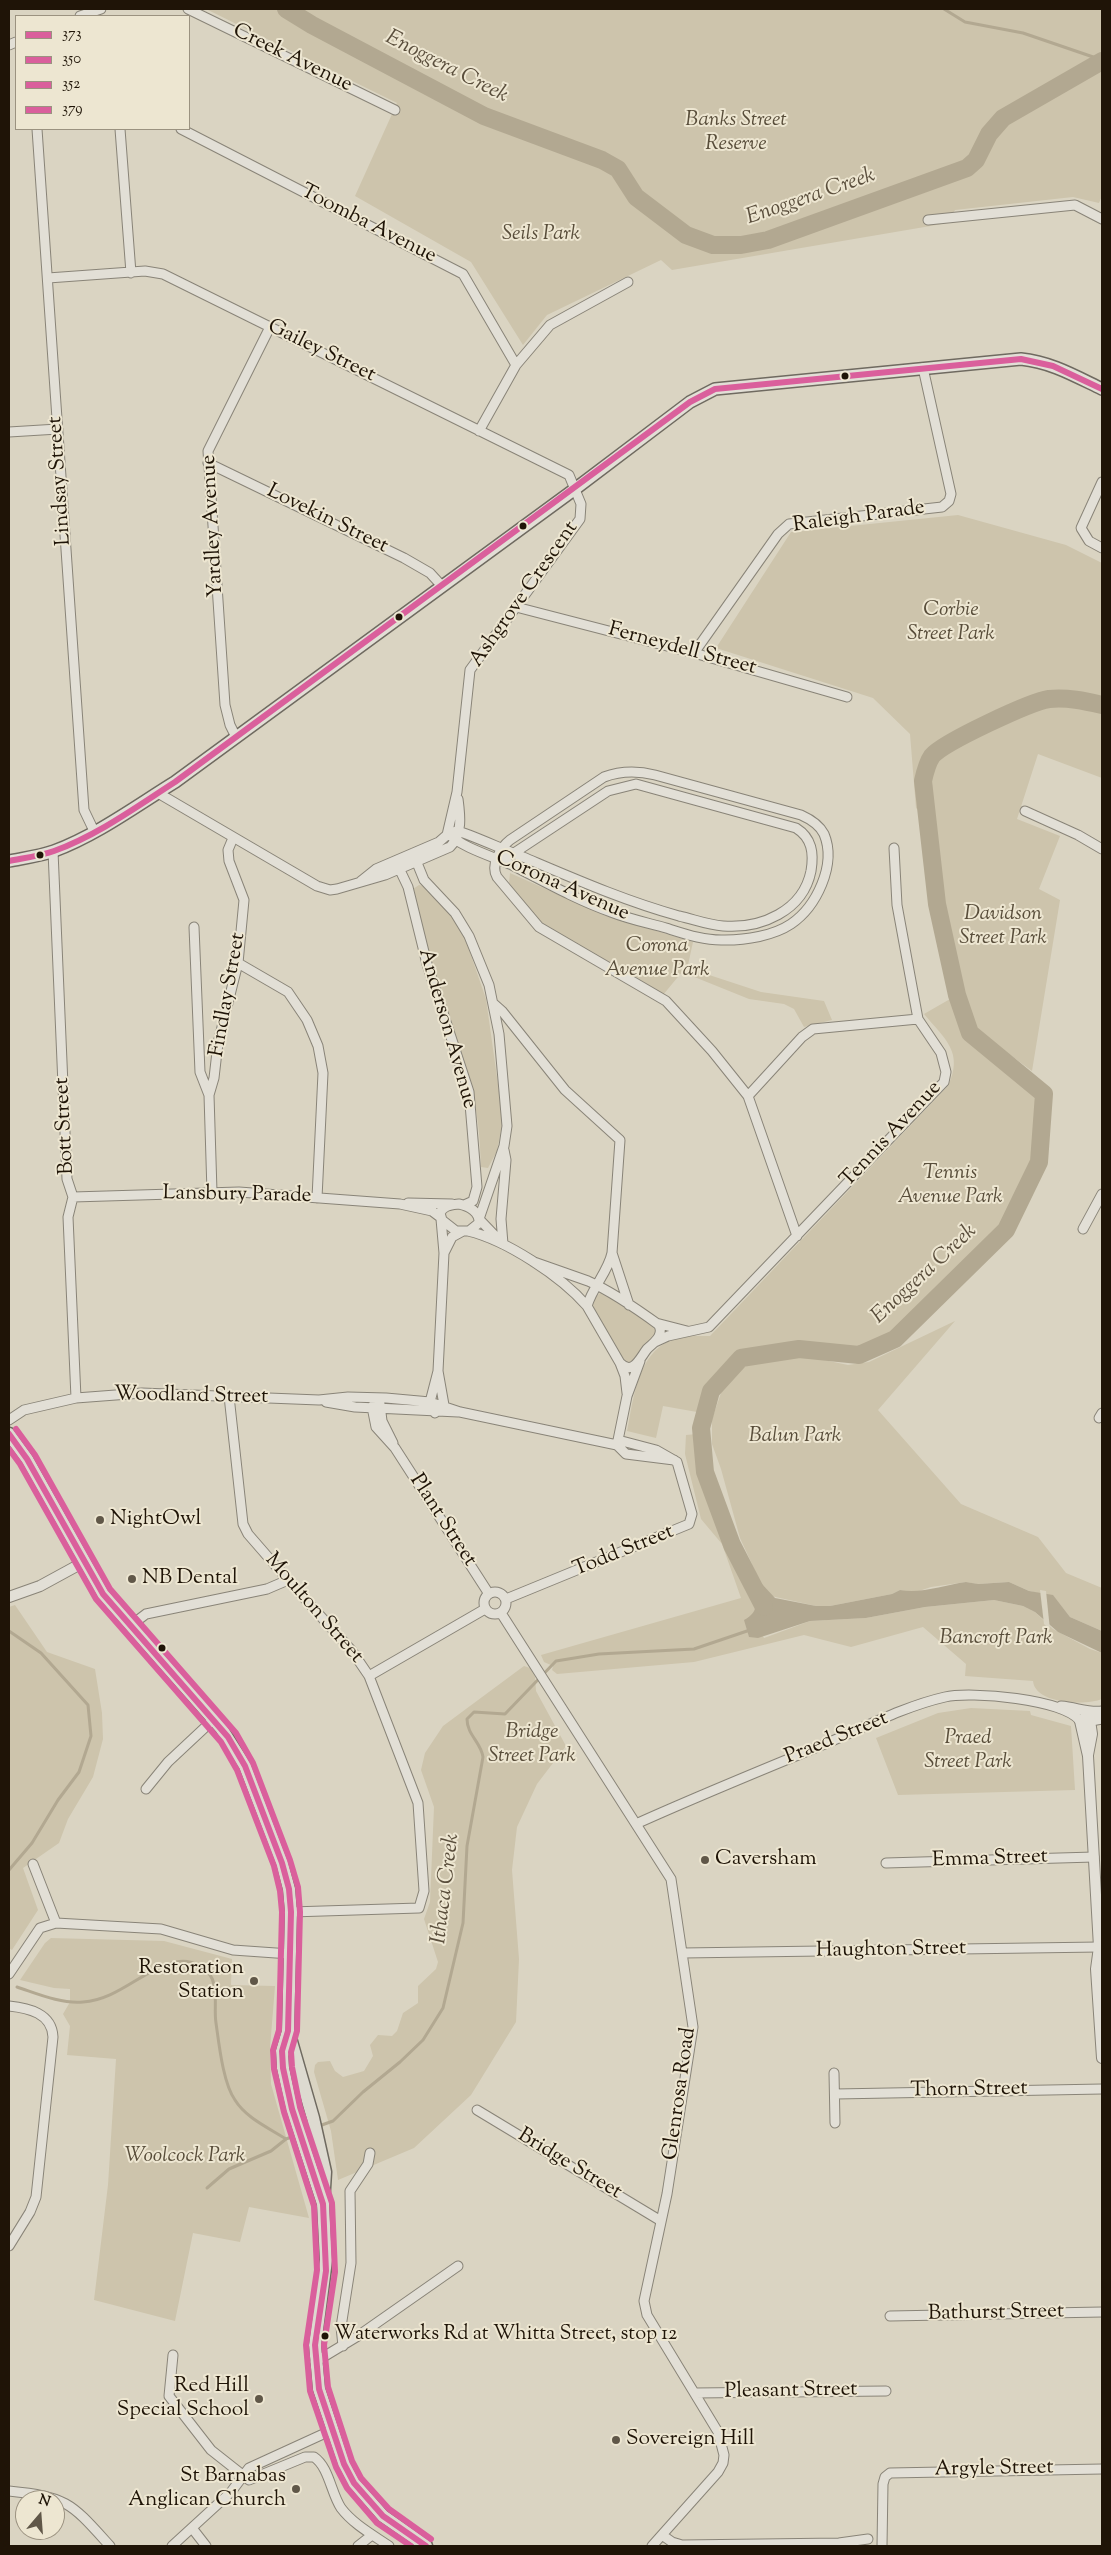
<!DOCTYPE html>
<style>
body{margin:0}
#map{position:relative;width:1111px;height:2555px;overflow:hidden;background:#dad4c2;font-family:"Sorts Mill Goudy",serif}
canvas{display:block}
.frame{position:absolute;inset:0;border:10px solid #1f1407;pointer-events:none}
.legend{position:absolute;left:15px;top:15px;width:175px;height:115px;box-sizing:border-box;background:#ede6d1;border:1px solid #9b9280;margin:0;padding:6px 9px;list-style:none;font-size:15px;color:#1f1407}
.legend li{display:flex;align-items:center;gap:10px;height:25px}
.legend b{width:25px;border:1px solid #9b9280}
.north{position:absolute;left:15px;top:2490px;width:50px;height:50px;box-sizing:border-box;background:#ede6d1;border:1px solid #9b9280;border-radius:50%;rotate:18deg;font-size:14px;font-weight:700;line-height:20px;text-align:center;color:#1f1407}
.north::after{content:'';display:block;margin:auto;width:18px;height:22px;background:#605748;clip-path:polygon(50% 0,100% 100%,50% 72%,0 100%)}
</style>
<div id="map">
<canvas width="1111" height="2555"></canvas>
<div class="frame"></div>
<ul class="legend">
<li><b style="height:6px;background:#da5f9c"></b>373</li>
<li><b style="height:6px;background:#da5f9c"></b>350</li>
<li><b style="height:6px;background:#da5f9c"></b>352</li>
<li><b style="height:6px;background:#da5f9c"></b>379</li>
</ul>
<div class="north">N</div>
</div>
<script>
const ctx = document.querySelector('canvas').getContext('2d');
ctx.lineJoin = 'round';
function paint(path, color) {
  ctx.fillStyle = color;
  ctx.fill(path, 'evenodd');
}
function stroke(path, color, width, dash) {
  ctx.strokeStyle = color;
  ctx.lineWidth = width;
  ctx.lineCap = dash ? 'butt' : 'round';
  ctx.setLineDash(dash || []);
  ctx.stroke(path);
}
function drawText(font, color, halo, rows, align = 'center') {
  ctx.font = font + ' "Sorts Mill Goudy",serif';
  ctx.lineWidth = 4;
  ctx.setLineDash([]);
  ctx.textBaseline = 'middle';
  ctx.strokeStyle = halo;
  ctx.fillStyle = color;
  for (const [text, x, y, turn = 0] of rows) {
    ctx.save();
    ctx.translate(x, y);
    ctx.rotate((+turn || 0) * Math.PI / 180);
    ctx.textAlign = isNaN(turn) ? turn : align;
    if (halo) ctx.strokeText(text, 0, 0);
    ctx.fillText(text, 0, 0);
    ctx.restore();
  }
}
paint(new Path2D(`
 M206,9H1102V196L1099,203L1073,197L955,210L948,223L672,270L661,260L547,315L523,345L471,262L355,196L397,103Z
 M958,515L1066,545L1102,563V778L1038,754L1017,819L1060,836L1039,889L1060,900L1032,1071L971,1026L944,909L936,827L916,808L910,734L873,698L716,648L791,532Z
 M510,873L604,915L693,942L688,965L694,970L761,992L824,1001L832,1020L804,1027L794,1009L784,1004L749,999L682,972L663,995L544,926L532,914L509,883Z
 M419,885L424,886L452,913L463,932L486,999L503,1120L497,1151L488,1168L481,1167C480,1139 478,1110 470,1084C451,1019 421,956 413,889Z
 M957,995L970,1033L1044,1094L1039,1162L1006,1230L895,1339L859,1355L799,1349L741,1358L711,1391L701,1428L697,1412L663,1406L656,1438L627,1431C633,1401 637,1354 671,1340C682,1335 698,1336 710,1336L948,1086C964,1052 945,1039 924,1014Z
 M600,1293L645,1318L657,1330L656,1334L633,1362L629,1363L623,1360L594,1308L592,1300Z
 M955,1321L878,1410L961,1504L1038,1537L1066,1573L1102,1588V1631L1070,1617L1054,1597L1029,1591L1009,1582L977,1584L966,1582L931,1587L913,1593L900,1590L892,1594L830,1606H816L771,1596L763,1588L740,1538L721,1469L712,1444V1419L721,1393L730,1376L747,1362L805,1356L848,1365L869,1362Z
 M697,1434C704,1498 730,1542 756,1599V1609L751,1617L764,1638L810,1621L866,1618L925,1607L994,1600L1023,1606L1035,1612L1053,1629L1090,1649L1102,1653V1699C1086,1706 1035,1704 1033,1681L965,1676L966,1664L923,1627L851,1647L804,1635L694,1662L557,1674L552,1670L553,1666L544,1662L541,1655L741,1598L722,1544L701,1519L685,1454L686,1435Z
 M15,1605L47,1652L95,1669L102,1713L103,1739L93,1777L68,1819L59,1843L23,1868L38,1910L12,1950L9,1948V1607Z
 M524,1666L530,1668L535,1677L536,1691L566,1746L537,1784L517,1827L512,1870L519,1959L516,2022L471,2095L414,2148L338,2180L331,2131L314,2072L315,2065L318,2062L330,2061L335,2071L343,2077L364,2071L373,2056L370,2045L378,2035L392,2036L397,2031L403,2013L418,2003V1986L436,1969L438,1962L424,1919L430,1902L434,1807L421,1770L425,1753L443,1726Z
 M971,1708L1030,1711L1031,1715L1071,1726L1075,1790L898,1795L876,1738L938,1713Z
 M51,1938L164,1941L232,1959L231,1985L275,1986L270,2048L271,2084L309,2218L249,2207L240,2242L193,2233L175,2321L94,2300L108,2185L116,2059L67,2055L70,2026L63,2014L70,2002V1989L54,1988L20,1980L45,1943Z`), '#cdc4ac');
paint(new Path2D(`
 M966,1582L978,1584L1009,1582L1029,1591L1053,1595L1070,1617L1102,1631V1653L1058,1632L1035,1612L1023,1606L994,1600L925,1607L866,1618L810,1621L758,1638L749,1637L744,1620C760,1612 757,1600 750,1586L761,1583L775,1598L816,1606H830L892,1594L900,1590C921,1594 944,1585 966,1582Z`), '#b2a891');
paint(new Path2D(`
 M1040,1590L1046,1591L1050,1630L1044,1624Z`), '#dad4c2');
stroke(new Path2D(`
 M944,9L965,22L1023,33L1102,60
 M9,1631L41,1653L88,1705L91,1736L79,1772L58,1800L32,1843L9,1870
 M17,1987C38,1994 61,2004 83,2002C118,2000 143,1969 176,1962C192,1958 212,1970 214,1985C217,1997 214,2011 216,2023C219,2044 223,2083 235,2100C246,2118 269,2128 286,2139L297,2135
 M319,2126L333,2121L363,2092L400,2062L423,2040L443,2008L463,1923L467,1846L483,1757C481,1742 467,1735 467,1719L474,1712L505,1714L556,1661L599,1654L694,1649L750,1630
 M207,2188L229,2169L271,2151L286,2139`), '#b2a891', 3);
stroke(new Path2D(`
 M286,9L312,25L484,116L602,160L618,169L636,197L686,235L713,245H741L768,240L967,168L976,160L989,134L1003,118L1102,61
 M764,1607L732,1545L705,1472L701,1428L711,1391L741,1358L799,1349L859,1355L895,1339L1006,1230L1039,1162L1044,1094L970,1033L957,995L937,904L923,781C925,772 927,763 932,756C944,742 1030,702 1049,699C1067,697 1085,701 1102,705`), '#b2a891', 18);
const minor = new Path2D(`
 M188,9L395,110
 M80,16L101,9
 M9,45L16,42
 M37,129L84,810L94,831
 M120,129L131,273
 M181,129L463,274L516,365
 M928,220L1075,205L1102,219
 M48,278L145,271L163,274L569,475L581,504L580,519L470,670L457,792L447,835L439,842L376,869L361,881
 M479,431L516,365L550,325L628,282
 M9,432L58,429
 M208,463L404,558L430,573L441,585
 M1102,482L1081,528L1089,541L1102,548
 M516,607L694,653L847,697
 M694,653L778,534L789,524L942,507L949,501L951,494L923,368
 M236,737L230,725L225,705L208,451L270,327
 M158,793L317,886L330,890L337,889L385,875L450,847C463,835 460,814 458,799
 M1025,811L1078,835L1102,849
 M448,833C460,847 494,857 512,865C545,882 577,900 611,912C629,919 648,923 666,928C685,934 705,941 725,940C746,940 773,936 791,924C816,907 837,865 824,834C819,824 810,819 801,815L655,775C639,771 620,771 604,777L510,840C501,847 490,865 497,877L539,927L666,1001L712,1051L748,1096L797,1236
 M448,833L458,831L469,835C487,842 505,850 523,857C575,879 625,901 679,916C693,919 708,925 723,926C761,929 803,911 811,871C814,853 812,838 796,828L636,784L608,791L511,855L498,859
 M53,851L67,1179L73,1197L68,1217L76,1398
 M413,853L424,880L455,913L469,936L489,985L499,1034L507,1126L504,1146L479,1219
 M398,866L408,887L427,964L469,1092L477,1187L473,1201L464,1205
 M194,927L200,1072L209,1095
 M238,963L288,992L307,1020L318,1046L323,1073L317,1198
 M493,1003L502,1011L565,1090L620,1140L612,1253C608,1272 593,1286 587,1306L620,1363C633,1376 640,1358 647,1349C652,1344 659,1340 660,1333C661,1329 660,1329 659,1325C637,1309 613,1292 588,1281L534,1262
 M748,1096L802,1037L813,1029L918,1019
 M212,1192L209,1095L214,1078L218,1043L238,963L244,900L229,861L228,850L233,838
 M73,1197L239,1192L400,1204L432,1211L440,1217
 M408,1203L452,1204
 M459,1204C469,1206 480,1212 479,1223L469,1231H456L442,1220L440,1213C444,1205 451,1205 459,1204Z
 M441,1219L444,1253
 M479,1219L503,1244
 M1083,1229L1102,1194
 M468,1231C506,1240 561,1276 587,1306
 M503,1244L501,1219L506,1160L504,1150
 M612,1253L629,1305
 M656,1323L687,1331
 M655,1342L668,1336L709,1327L944,1082L946,1072L941,1053L918,1019L897,905L894,848
 M620,1363L625,1376L627,1393
 M438,1371L444,1405L435,1413L430,1402L438,1371L444,1253L452,1237L463,1231
 M229,1396L243,1524L248,1534L288,1580L352,1651L369,1676L418,1803L424,1891L419,1908L291,1912
 M378,1398L372,1407L376,1427L395,1448L489,1594
 M326,1402L355,1407L458,1412
 M380,1404L382,1421L393,1443
 M1099,1418L1102,1413
 M9,1420L24,1410L76,1398L142,1393L319,1400L348,1397L386,1398L430,1402L460,1412L617,1445L626,1454L674,1460
 M617,1445L627,1396L640,1361
 M484 1603a11 11 0 1 1 22 0a11 11 0 1 1-22 0Z
 M506,1599L689,1524L692,1514L677,1462L656,1450L618,1440
 M501,1613L671,1879L693,2027L667,2194L644,2301L647,2315L718,2432L724,2455L723,2463L718,2472L652,2546
 M130,1626L146,1614L267,1589L288,1580
 M369,1676L485,1609
 M1061,1706C1076,1707 1088,1713 1102,1711
 M1091,1721L1102,1719
 M146,1789L168,1762L214,1719
 M636,1824C698,1796 762,1770 825,1744C863,1728 905,1706 945,1697C970,1691 1065,1699 1080,1721
 M886,1863L1094,1857
 M33,1864L56,1923
 M683,1953L1099,1947
 M9,1974L40,1928L56,1923L161,1929L233,1950L290,1954
 M9,2006C28,2008 52,2013 53,2037L36,2197L30,2212L9,2246
 M834,2073L835,2123
 M836,2094L1102,2089
 M477,2110L661,2221
 M890,2316L1102,2312
 M343,2346L341,2327L351,2263L350,2191L368,2164L370,2153
 M173,2355L169,2396L211,2450L249,2480L305,2457H314C329,2467 331,2493 341,2508C353,2524 373,2535 389,2546
 M315,2362L358,2336L458,2266
 M695,2393L886,2391
 M9,2491C68,2497 71,2503 110,2546
 M192,2528L206,2546
 M662,2535L672,2542L682,2545L839,2543L868,2539
 M172,2546L231,2492L249,2468L332,2430
 M358,2546L372,2535
 M882,2546L883,2484L885,2477L890,2473L1102,2469`);
const tertiary = new Path2D(`
 M9,1597L40,1586L84,1562
 M1080,1721L1088,1756L1099,1947L1096,1969L1102,2058
 M1080,1721L1089,1714L1092,1734L1088,1755`);
const secondary = new Path2D(`
 M9,861C24,858 40,856 54,851C97,835 136,806 175,782L575,489L690,402L715,389L1021,359C1051,362 1075,376 1102,389`);
const primary = new Path2D(`
 M9,1434L27,1459L103,1594L221,1728L245,1766L282,1863L289,1889L291,1912L288,2031L282,2051L283,2068L292,2109L323,2204
 M288,2031L313,2118L325,2172L323,2204L326,2260L315,2345L319,2389L344,2464L354,2483L383,2516L426,2546`);
stroke(minor, '#898478', 11);
stroke(tertiary, '#898478', 12);
stroke(secondary, '#6f6a60', 14);
stroke(primary, '#6f6a60', 15);
stroke(minor, '#e2dfd6', 9);
stroke(tertiary, '#e2dfd6', 10);
stroke(secondary, '#e2dfd6', 11);
stroke(primary, '#dddad0', 12);
stroke(new Path2D(`
 M9,861C24,858 40,856 54,851C98,835 136,807 175,782L690,402L715,389L1021,359L1053,366L1102,389`), '#da5f9c', 6);
stroke(new Path2D(`
 M9,1434L27,1459L103,1594L228,1737L245,1766L282,1863L289,1889L291,1912L288,2031L282,2051L283,2068L292,2109L323,2204L326,2271L315,2345L319,2389L344,2464L354,2483L383,2516L426,2546`), '#da5f9c', 6);
stroke(new Path2D(`
 M9,1449L20,1464L96,1599L221,1742L237,1770L274,1866L280,1891L282,1912L279,2030L273,2050L274,2069L284,2112L314,2206L317,2270L306,2345L310,2391L336,2467L347,2488L377,2523L411,2546`), '#da5f9c', 6);
stroke(new Path2D(`
 M16,1429L35,1455L110,1589L236,1733L253,1763L290,1860L298,1887L300,1912L297,2031L291,2052L292,2067L300,2107L332,2203L335,2272L324,2345L328,2387L352,2461L361,2478L389,2509L431,2539`), '#da5f9c', 6);
for (const [x, y, r, color] of [
 [845,376,4.5,"#1f1407"],
 [523,526,4.5,"#1f1407"],
 [399,617,4.5,"#1f1407"],
 [40,855,4.5,"#1f1407"],
 [100,1520,5,"#605748"],
 [132,1579,5,"#605748"],
 [162,1648,4.5,"#1f1407"],
 [705,1860,5,"#605748"],
 [254,1981,5,"#605748"],
 [325,2336,4.5,"#1f1407"],
 [259,2399,5,"#605748"],
 [616,2440,5,"#605748"],
 [296,2489,5,"#605748"]
]) {
  const dot = new Path2D();
  dot.arc(x, y, r, 0, 2 * Math.PI);
  ctx.fillStyle = color;
  ctx.fill(dot);
  stroke(dot, '#ede6d1', 2);
}
drawText('20px', '#1f1407', '#ede6d1', [
 ["Waterworks Rd at Whitta Street, stop 12",334,2336]
], 'left');
drawText('21px', '#1f1407', '#ede6d1', [
 ["Creek Avenue",292,59,26],
 ["Toomba Avenue",368,225,27],
 ["Gailey Street",321,352,26],
 ["Lindsay Street",61,481,-94],
 ["Raleigh Parade",859,518,-8],
 ["Lovekin Street",327,520,26],
 ["Yardley Avenue",214,526,-93],
 ["Ashgrove Crescent",525,595,-55],
 ["Ferneydell Street",682,650,15],
 ["Corona Avenue",562,887,24],
 ["Findlay Street",229,995,-80],
 ["Anderson Avenue",446,1029,74],
 ["Bott Street",66,1126,-93],
 ["Tennis Avenue",892,1135,-47],
 ["Lansbury Parade",237,1196,1],
 ["Woodland Street",191,1397,1],
 ["Plant Street",442,1521,57],
 ["Todd Street",624,1552,-22],
 ["Moulton Street",313,1609,49],
 ["Praed Street",837,1739,-22],
 ["Emma Street",990,1860,-2],
 ["Haughton Street",891,1951,-1],
 ["Thorn Street",969,2091,-1],
 ["Glenrosa Road",681,2094,-82],
 ["Bridge Street",569,2165,31],
 ["Bathurst Street",996,2314,-1],
 ["Pleasant Street",791,2392,-1],
 ["Argyle Street",994,2470,-1]
]);
drawText('italic 21px', '#584d3a', '#ede6d1', [
 ["Banks Street",736,121],
 ["Reserve",736,145],
 ["Seils Park",541,235],
 ["Corbie",951,611],
 ["Street Park",951,635],
 ["Davidson",1003,915],
 ["Street Park",1003,939],
 ["Corona",657,947],
 ["Avenue Park",657,971],
 ["Tennis",950,1174],
 ["Avenue Park",950,1198],
 ["Balun Park",795,1437],
 ["Bancroft Park",996,1639],
 ["Bridge",532,1733],
 ["Street Park",532,1757],
 ["Praed",968,1739],
 ["Street Park",968,1763],
 ["Woolcock Park",185,2157]
]);
drawText('21px', '#1f1407', '#ede6d1', [
 ["NightOwl",110,1520],
 ["NB Dental",142,1579],
 ["Caversham",715,1860],
 ["Restoration",244,1969,"right"],
 ["Station",244,1993,"right"],
 ["Red Hill",249,2387,"right"],
 ["Special School",249,2411,"right"],
 ["Sovereign Hill",626,2440],
 ["St Barnabas",286,2477,"right"],
 ["Anglican Church",286,2501,"right"]
], 'left');
drawText('italic 22px', '#5a4e3c', '#ede6d1', [
 ["Enoggera Creek",446,68,27],
 ["Enoggera Creek",811,198,-19],
 ["Enoggera Creek",925,1275,-43],
 ["Ithaca Creek",447,1889,-83]
]);
</script>
